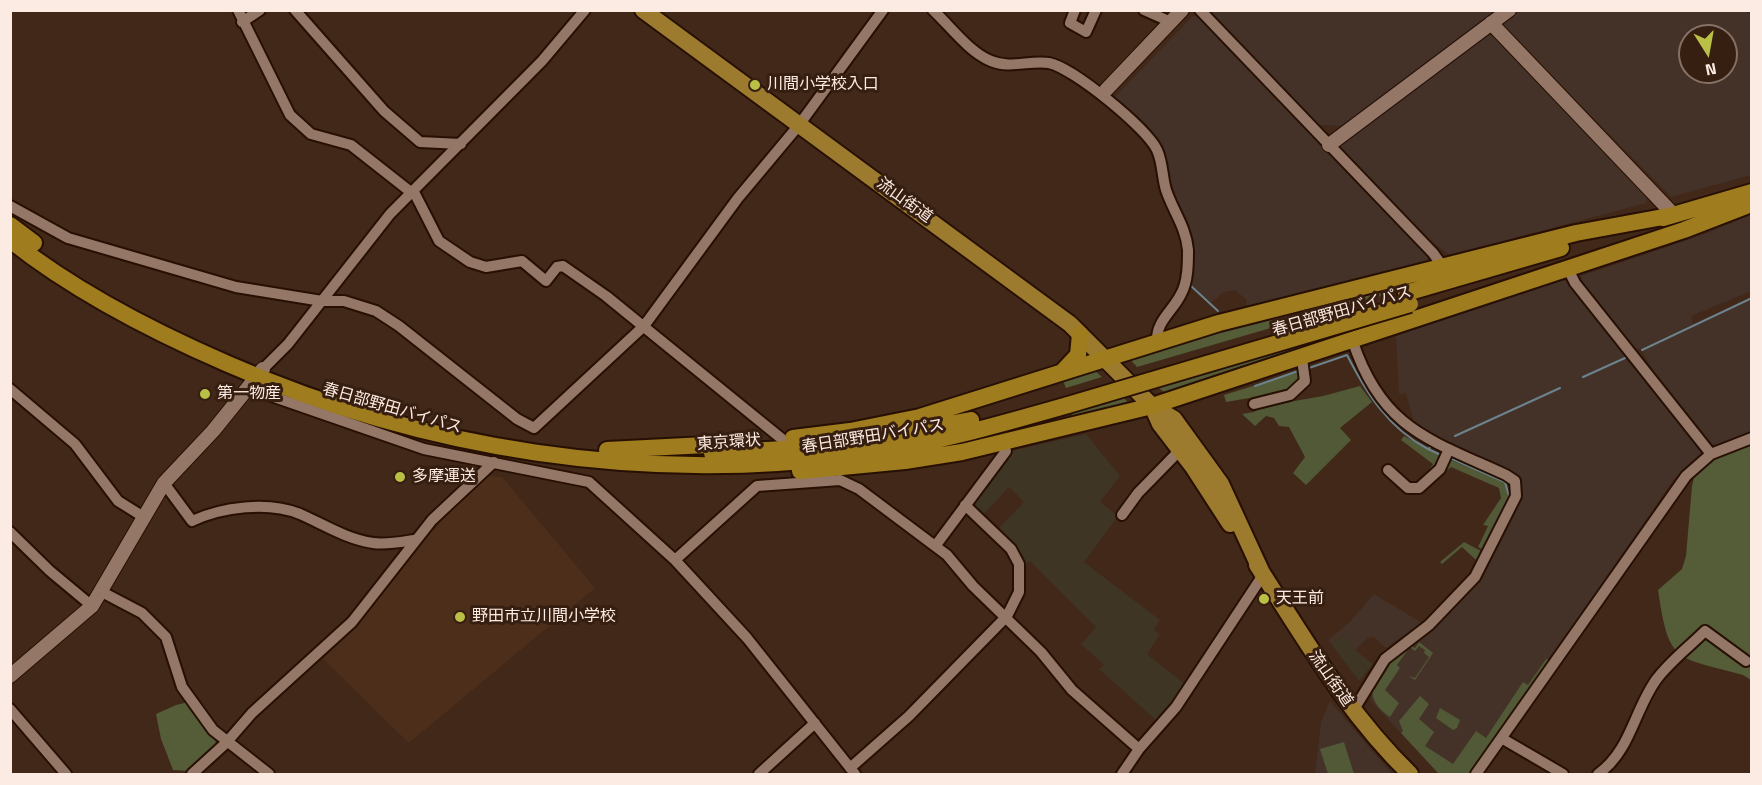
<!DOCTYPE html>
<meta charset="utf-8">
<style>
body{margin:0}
#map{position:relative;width:1762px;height:785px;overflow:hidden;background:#412819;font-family:"Titillium Web",sans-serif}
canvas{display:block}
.frame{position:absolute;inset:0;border:12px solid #fcebe2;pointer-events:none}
.north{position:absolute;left:1678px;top:24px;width:60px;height:60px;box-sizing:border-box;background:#361e10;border:2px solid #857064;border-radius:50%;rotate:169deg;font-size:16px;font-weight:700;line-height:24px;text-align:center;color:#fcebe2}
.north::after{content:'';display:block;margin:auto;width:21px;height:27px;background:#bac045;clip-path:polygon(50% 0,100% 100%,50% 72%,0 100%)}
</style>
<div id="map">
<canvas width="1762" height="785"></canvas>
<div class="frame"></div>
<div class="north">N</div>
</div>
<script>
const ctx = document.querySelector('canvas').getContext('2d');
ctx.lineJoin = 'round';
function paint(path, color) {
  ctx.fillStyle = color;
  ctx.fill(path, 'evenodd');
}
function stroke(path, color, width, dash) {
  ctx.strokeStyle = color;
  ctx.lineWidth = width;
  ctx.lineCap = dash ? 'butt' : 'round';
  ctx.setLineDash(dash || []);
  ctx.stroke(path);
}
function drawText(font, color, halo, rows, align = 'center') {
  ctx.font = font + ' "Titillium Web","Noto Sans JP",sans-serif';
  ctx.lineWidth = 6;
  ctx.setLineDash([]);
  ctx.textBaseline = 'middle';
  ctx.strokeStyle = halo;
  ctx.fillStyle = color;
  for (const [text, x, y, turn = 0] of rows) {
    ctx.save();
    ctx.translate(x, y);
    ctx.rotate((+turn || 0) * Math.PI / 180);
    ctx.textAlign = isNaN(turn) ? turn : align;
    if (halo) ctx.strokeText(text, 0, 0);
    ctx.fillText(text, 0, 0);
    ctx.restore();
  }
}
paint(new Path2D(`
 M1086,434L1120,476L1100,502L1118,516L1084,562L1160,620L1154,630L1160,634L1147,654L1187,686L1159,723L1099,669L1104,665L1081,644L1096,627L1030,561L1021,569L995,532L1024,502L1009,487L981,517L968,504L1011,451Z
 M1345,634L1355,650L1373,664L1359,681L1331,644Z`), '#3e3525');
paint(new Path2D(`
 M1209,11H1500L1345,126L1319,125Z
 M1518,11H1746L1752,16L1751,175L1671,197L1504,27L1505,21ZM1690,36H1726V72H1690Z
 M1193,16H1199L1427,253V263L1246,306L1247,300L1235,290L1223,292L1211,303L1191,284L1192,240L1186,219L1169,183L1164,154L1151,132L1135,114L1113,99Z
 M1485,35L1493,36L1647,197L1646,203L1450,255L1430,240L1341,148V142Z
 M1751,215V291L1691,316L1693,324L1641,349L1634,348L1582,281L1581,276L1705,234Z
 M1564,279L1625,350V359L1643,375L1701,449V455L1674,479L1470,774H1439L1371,701L1370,691L1387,661L1478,580L1521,493L1520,477L1416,430L1406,393L1399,394L1396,336Z
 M1751,300V434L1722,446L1712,444L1652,369L1642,351Z
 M1374,594L1422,623L1386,648L1374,637L1368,638L1355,650L1345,634L1331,644L1328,640L1349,623Z
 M1330,701L1355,731L1392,774H1315L1321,722Z`), '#443229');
paint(new Path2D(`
 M486,476L502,477L595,588L409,743L323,659L422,541Z`), '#4d2e1b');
paint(new Path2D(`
 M1360,386L1372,402L1340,428L1351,440L1306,485L1293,473L1305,457L1289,427L1279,426L1274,418L1266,416L1255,426L1242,414L1254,412L1260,407L1323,396Z
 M1404,436L1444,457L1440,466L1421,481L1433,464L1401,440Z
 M1448,459L1505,482L1508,496L1482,549L1478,547L1488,526L1483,525L1501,498L1499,488L1451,467L1434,481Z
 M1464,542L1481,551L1476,560L1462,547L1442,564L1440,562Z
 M1419,642L1433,653L1415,680L1408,676L1415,678L1429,657L1424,653L1425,650L1419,646L1415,651L1410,647L1397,665L1400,668L1385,690L1399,703L1390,717C1352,691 1384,663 1409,645L1415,648Z
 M1546,659L1549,660L1470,774H1439L1401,733L1403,731L1399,721L1420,696L1429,704L1419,719L1434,732L1425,746L1453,764L1476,731L1486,738L1523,682L1528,685Z
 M1440,708L1460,720L1457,728L1453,730L1436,718Z
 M1344,742L1354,774H1328L1320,749Z`), '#515936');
paint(new Path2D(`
 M1402,284L1401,290L1137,367L1127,356L1258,318Z
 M1407,311L1409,314L1169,396L1155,385Z
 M1094,370L1102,377L1066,388L1063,381L1058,379Z
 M1301,371L1303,377L1296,390L1226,402L1224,395Z
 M1120,395L1127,401L1128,408L1071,417L1073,409Z
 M1751,441V680L1743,675C1675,656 1669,665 1658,590L1682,569L1686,556L1692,486L1698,461Z
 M193,701L215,738L218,755L190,771L173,770L161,739L156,714L176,705Z`), '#545c38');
stroke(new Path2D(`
 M1190,285L1218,311
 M1642,350L1752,298
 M1309,368L1347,355C1367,394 1388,428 1428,449L1431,447
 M1583,377L1625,358
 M1255,386L1301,370
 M1455,436L1560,388
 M1428,449L1441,455
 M1423,624L1470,575L1509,496L1505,482L1450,458`), '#6c838d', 2);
const minor = new Path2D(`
 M238,10L290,115L311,134L351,145L412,193
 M295,10L384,111L420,142L461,144
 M933,10C950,26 969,52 991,61C1010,69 1030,60 1049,63C1073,68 1147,128 1157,150C1163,163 1162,177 1166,190C1173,211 1186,227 1188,250C1188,263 1188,282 1181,294C1173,311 1156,321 1157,341
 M1075,10L1070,23L1086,32L1096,10
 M1144,10L1171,22
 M1200,10L1433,253L1443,267
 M242,22L260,10
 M414,192L439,241L470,262L486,267L522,261L546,281L557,267L563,266L606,296L782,439
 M10,206L68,238L236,287L322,301H344L376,311L399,326L517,419L534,428L644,326L738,198L799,125L883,10
 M1568,269L1575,283L1711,454
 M1353,342C1382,429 1430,440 1506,475L1515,481L1516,496L1475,577L1429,625L1385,659L1353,711
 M263,369L288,344L390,214L542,61L585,10
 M248,388L424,449L589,482L675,560L747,638L855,774
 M10,389L75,444L118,501L142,516
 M1254,404L1290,395L1305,381L1302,359
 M1388,470L1408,488H1419L1440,469L1449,449
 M164,483L192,521C222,507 268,501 300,514C325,525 346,539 373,543C386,545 401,542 414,540
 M1122,515L1138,493L1181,449
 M10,532L50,571L92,606
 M936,545L1006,451L1004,444
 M675,560L757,486L840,480L859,489L947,555L973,586L1041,652L1072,690L1139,749
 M102,592L142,613L166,637L182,687L213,730L269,774
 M10,709L66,774
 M1503,739L1563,774
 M850,768L909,716L1007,616L1019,592V564L1011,549L965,505
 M192,774L226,743L252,713L352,622L432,520L494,462
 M759,774L815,723
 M1122,774L1139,749L1176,707L1263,575
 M1476,774L1686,476L1711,454L1752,438
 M1598,774C1630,752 1634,711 1656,680C1669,662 1689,647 1705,631L1746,661`);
const tertiary = new Path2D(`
 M1491,23L1674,215
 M1106,90L1182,10
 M1329,145L1509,10
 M10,676L92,606L164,483L213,431L263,369`);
const primary = new Path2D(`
 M643,10L1070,324L1152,406L1174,419L1221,484L1263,575
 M1152,406L1160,424L1193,467L1230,524
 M1257,565C1305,639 1347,713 1410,774`);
const trunk = new Path2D(`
 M1663,218L1752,192
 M10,225L34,243
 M10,240C73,290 154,332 228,364C424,450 644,484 856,455C928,445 998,425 1068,405
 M1406,293L1561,248
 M1063,371L1078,355L1080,334
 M793,438L850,431L920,417L1219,323L1576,233L1674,215
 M607,450L726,444
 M712,453L821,447L971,420
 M800,471L905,461L962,452L1152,406L1684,230L1746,206`);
stroke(minor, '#271003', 14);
stroke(tertiary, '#271003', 16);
stroke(primary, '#271003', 20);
stroke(trunk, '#271003', 20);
stroke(minor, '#947766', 10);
stroke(tertiary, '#947766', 14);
stroke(primary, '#9c7b2f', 16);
stroke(trunk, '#9f7c1d', 16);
const trunkBridge = new Path2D(`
 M1068,405L1410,304`);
stroke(trunkBridge, '#271003', 20, []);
stroke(trunkBridge, '#9f7c1d', 16);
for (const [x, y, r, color] of [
 [755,85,6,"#bac045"],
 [205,394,6,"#bac045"],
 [400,477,6,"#bac045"],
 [1264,599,6,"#bac045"],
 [460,617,6,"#bac045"]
]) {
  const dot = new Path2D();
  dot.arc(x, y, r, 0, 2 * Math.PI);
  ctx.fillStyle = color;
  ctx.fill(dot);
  stroke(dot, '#361e10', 2);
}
drawText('16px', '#fcebe2', '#361e10', [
 ["川間小学校入口",767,85],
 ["第一物産",217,394],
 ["多摩運送",412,477],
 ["天王前",1276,599],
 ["野田市立川間小学校",472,617]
], 'left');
drawText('16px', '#fcebe2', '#361e10', [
 ["流山街道",904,201,36],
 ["春日部野田バイパス",1342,312,-16],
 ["春日部野田バイパス",392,409,16],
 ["春日部野田バイパス",873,437,-9],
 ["東京環状",729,443,-4],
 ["流山街道",1330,679,55]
]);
</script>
